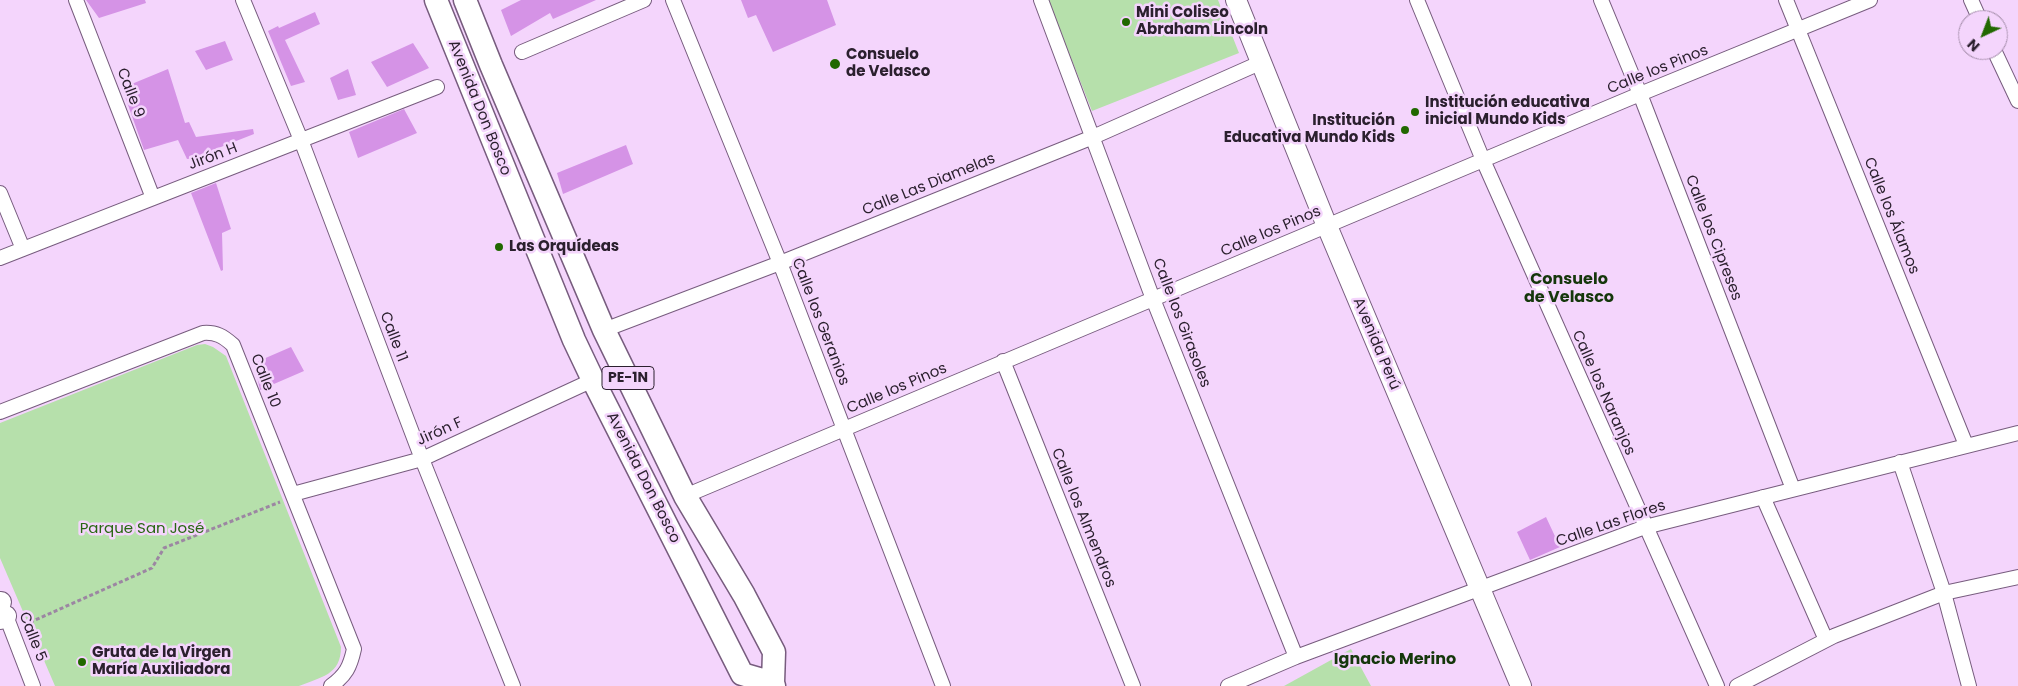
<!DOCTYPE html>
<meta charset="utf-8">
<style>
body{margin:0}
#map{position:relative;width:2018px;height:686px;overflow:hidden;background:#f4d5fc;font-family:Poppins,sans-serif}
canvas{display:block}
.north{position:absolute;left:1958px;top:10px;width:50px;height:50px;box-sizing:border-box;background:#f4d5fc;border:1px solid #a48daa;border-radius:50%;rotate:223deg;font-size:14px;font-weight:700;line-height:20px;text-align:center;color:#2b202e}
.north::after{content:'';display:block;margin:auto;width:18px;height:22px;background:#216800;clip-path:polygon(50% 0,100% 100%,50% 72%,0 100%)}
</style>
<div id="map">
<canvas width="2018" height="686"></canvas>
<div class="north">N</div>
</div>
<script>
const ctx = document.querySelector('canvas').getContext('2d');
ctx.lineJoin = 'round';
function paint(path, color) {
  ctx.fillStyle = color;
  ctx.fill(path, 'evenodd');
}
function stroke(path, color, width, dash) {
  ctx.strokeStyle = color;
  ctx.lineWidth = width;
  ctx.lineCap = dash ? 'butt' : 'round';
  ctx.setLineDash(dash || []);
  ctx.stroke(path);
}
function drawText(font, color, halo, rows, align = 'center') {
  ctx.font = font + ' Poppins,sans-serif';
  ctx.lineWidth = 5;
  ctx.setLineDash([]);
  ctx.textBaseline = 'middle';
  ctx.strokeStyle = halo;
  ctx.fillStyle = color;
  for (const [text, x, y, turn = 0] of rows) {
    ctx.save();
    ctx.translate(x, y);
    ctx.rotate((+turn || 0) * Math.PI / 180);
    ctx.textAlign = isNaN(turn) ? turn : align;
    if (halo) ctx.strokeText(text, 0, 0);
    ctx.fillText(text, 0, 0);
    ctx.restore();
  }
}
paint(new Path2D(`
 M1048,0H1218L1239,53L1092,111Z
 M205,344L213,347L226,356L341,647C341,675 321,677 299,686H55L0,558V423L197,345Z
 M1351,649L1371,686H1284Z`), '#b6e0ab');
paint(new Path2D(`
 M86,0H145L146,3L99,18Z
 M521,0H596L553,19L550,13L511,36L501,10Z
 M741,0H827L836,25L773,52L756,15L748,18Z
 M315,12L320,24L285,40L305,82L291,86L268,31L278,26L279,28Z
 M225,41L233,60L206,70L195,51Z
 M413,43L429,68L387,87L371,62Z
 M168,69L185,123L189,122L196,137L253,129L254,134L203,154L204,157L187,159L178,140L144,150L122,88Z
 M348,69L356,95L338,100L330,78Z
 M404,109L417,133L358,158L349,132Z
 M626,145L633,164L563,194L557,173Z
 M216,183L231,229L222,233L223,270L221,271L191,193Z
 M291,347L304,371L260,390L254,363Z
 M1546,517L1560,547L1530,560L1517,532Z`), '#d593e6');
const street = new Path2D(`
 M76,0L153,198
 M243,0L301,140L422,459L513,686
 M673,0L780,263L943,686
 M1041,0L1153,299L1296,657
 M1417,0L1483,160L1717,686
 M1601,0L1640,94L1793,489
 M1786,0L1966,445
 M1971,0L1980,20
 M1994,50L2018,101
 M522,52L644,0
 M0,193L23,249
 M0,258L437,87
 M604,330L780,263L1093,137L1262,62
 M1003,361L1133,686
 M0,412L203,333C216,332 223,336 233,345L354,649C350,667 346,675 331,686
 M1900,462L1944,593L1969,686
 M293,494L422,459L593,380
 M685,496L1640,94L1870,0
 M1763,497L1826,640
 M3,608L33,686
 M1228,686L1296,657L1645,527L2018,433
 M1737,686L1834,636L1944,593L2018,577`);
const secondary = new Path2D(`
 M1236,0L1327,226L1521,686
 M0,602H1
 M0,619L6,616`);
const primary = new Path2D(`
 M436,0L574,340L593,380L742,674L773,683
 M465,0L491,65L604,330L685,496L744,595L774,652L773,683L774,686`);
stroke(street, '#775c7e', 16);
stroke(secondary, '#775c7e', 22);
stroke(primary, '#775c7e', 25);
stroke(new Path2D(`
 M24,625L152,568L164,548L280,502`), '#9c86a2', 3, [4, 2.5]);
stroke(street, '#fff', 14);
stroke(secondary, '#fff', 20);
stroke(primary, '#fff', 22);
for (const [x, y, r, color] of [
 [1126,22,5,"#216800"],
 [835,64,6,"#216800"],
 [1415,112,5,"#216800"],
 [1405,130,5,"#216800"],
 [499,247,5,"#216800"],
 [82,662,5,"#216800"]
]) {
  const dot = new Path2D();
  dot.arc(x, y, r, 0, 2 * Math.PI);
  ctx.fillStyle = color;
  ctx.fill(dot);
  stroke(dot, '#f4d5fc', 2);
}
for (const [x, y, w] of [
 [628,378,52]
]) {
  const box = new Path2D();
  box.roundRect(x - w / 2, y - 11.5, w, 23, 4);
  ctx.fillStyle = '#f4d5fc';
  ctx.fill(box);
  stroke(box, '#2b202e', 1);
}
drawText('bold 14px', '#2b202e', null, [
 ["PE-1N",628,378]
]);
drawText('bold 15px', '#2b202e', '#f4d5fc', [
 ["Mini Coliseo",1136,13],
 ["Abraham Lincoln",1136,30],
 ["Consuelo",846,55],
 ["de Velasco",846,72],
 ["Institución educativa",1425,103],
 ["inicial Mundo Kids",1425,120],
 ["Institución",1395,121,"right"],
 ["Educativa Mundo Kids",1395,138,"right"],
 ["Las Orquídeas",509,247],
 ["Gruta de la Virgen",92,653],
 ["María Auxiliadora",92,670]
], 'left');
drawText('15px', '#2b202e', '#f4d5fc', [
 ["Calle los Pinos",1658,70,-22],
 ["Calle 9",130,93,69],
 ["Avenida Don Bosco",479,108,68],
 ["Jirón H",213,157,-21],
 ["Calle Las Diamelas",929,185,-22],
 ["Calle los Álamos",1891,216,68],
 ["Calle los Pinos",1271,232,-23],
 ["Calle los Cipreses",1713,238,69],
 ["Calle los Geranios",820,322,69],
 ["Calle los Girasoles",1181,323,69],
 ["Calle 11",393,337,69],
 ["Avenida Perú",1376,344,67],
 ["Calle 10",265,381,68],
 ["Calle los Pinos",897,389,-23],
 ["Calle los Naranjos",1603,393,66],
 ["Jirón F",440,432,-24],
 ["Avenida Don Bosco",643,478,63],
 ["Calle los Almendros",1083,518,68],
 ["Calle Las Flores",1611,524,-19],
 ["Calle 5",32,637,69]
]);
drawText('15px', '#286712', '#f4d5fc', [
 ["Parque San José",142,529]
]);
drawText('bold 16px', '#15370b', '#f4d5fc', [
 ["Consuelo",1569,280],
 ["de Velasco",1569,298],
 ["Ignacio Merino",1395,660]
]);
</script>
